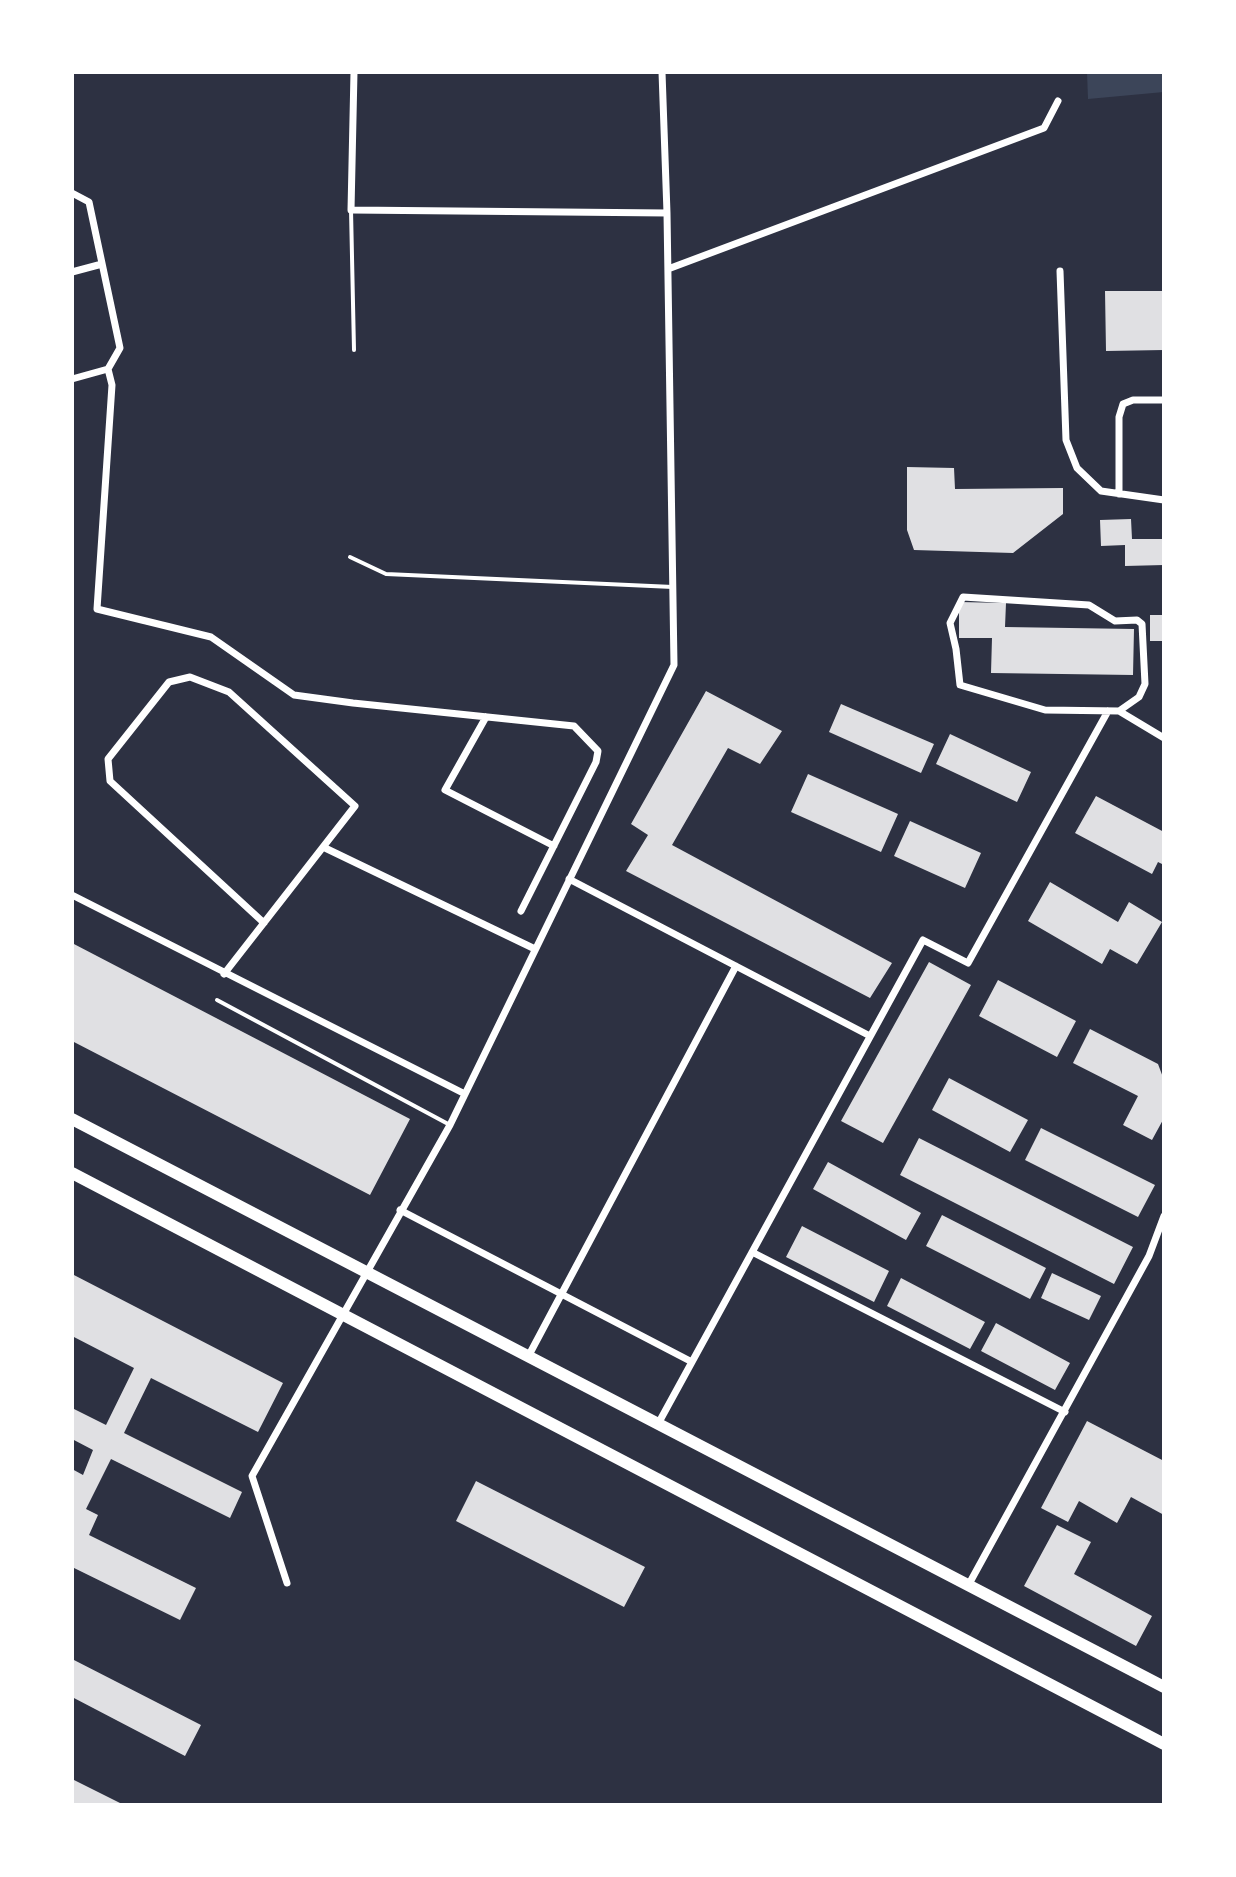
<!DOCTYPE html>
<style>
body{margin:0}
#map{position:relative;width:1236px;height:1877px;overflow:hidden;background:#2d3142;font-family:Helvetica,sans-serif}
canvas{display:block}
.frame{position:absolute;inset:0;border:74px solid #fff;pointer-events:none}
</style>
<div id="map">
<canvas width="1236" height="1877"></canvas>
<div class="frame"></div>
</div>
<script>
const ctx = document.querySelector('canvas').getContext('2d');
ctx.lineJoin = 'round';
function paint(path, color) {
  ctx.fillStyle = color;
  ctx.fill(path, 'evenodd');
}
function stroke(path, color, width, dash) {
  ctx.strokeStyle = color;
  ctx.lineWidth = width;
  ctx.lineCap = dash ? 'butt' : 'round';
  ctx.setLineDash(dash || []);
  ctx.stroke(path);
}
paint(new Path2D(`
 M1087,72H1164V92L1088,99Z`), '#3c4559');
paint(new Path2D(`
 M1105,291H1164V350L1106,351Z
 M907,467L954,468L955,489L1063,488V514L1013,553L914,550L907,530Z
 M1131,519L1132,539H1164V565L1125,566V545L1101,546L1100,520Z
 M959,602L1006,603L1005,627L1134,629L1133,675L991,673L992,638H959Z
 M1150,615H1164V641H1150Z
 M706,691L782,731L760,764L728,748L672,845L892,963L870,998L626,871L648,835L631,824Z
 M841,704L934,744L921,773L829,732Z
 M950,734L1031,772L1017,802L936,764Z
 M808,774L898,814L881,852L791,812Z
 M1096,796L1164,832V865L1158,862L1152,874L1075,833Z
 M910,821L981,853L965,888L894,856Z
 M1050,882L1118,922L1129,902L1162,922L1137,964L1110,949L1102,964L1028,921Z
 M72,943L410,1119L370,1195L72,1041Z
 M929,962L971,985L883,1143L841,1121Z
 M998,980L1076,1021L1057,1057L979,1016Z
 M1090,1029L1158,1064L1164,1080V1118L1152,1140L1123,1125L1138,1096L1073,1063Z
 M949,1078L1028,1120L1010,1152L932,1110Z
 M1041,1128L1155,1185L1138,1217L1025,1160Z
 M919,1138L1133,1247L1114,1284L900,1175Z
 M828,1162L921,1213L906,1240L813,1189Z
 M942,1215L1046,1268L1030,1299L926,1246Z
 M802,1226L889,1271L874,1302L786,1257Z
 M1052,1273L1101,1296L1089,1320L1041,1298Z
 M72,1274L283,1383L258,1432L151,1378L124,1433L242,1492L230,1518L111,1459L86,1509L98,1515L89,1535L196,1588L180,1620L72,1567V1469L83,1475L93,1450L72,1439V1408L106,1425L134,1368L72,1336Z
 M901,1278L985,1322L970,1349L887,1306Z
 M996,1323L1070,1363L1055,1390L981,1351Z
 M1087,1421L1164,1461V1515L1131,1497L1117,1523L1079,1501L1068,1522L1041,1508Z
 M476,1481L645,1567L624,1607L456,1521Z
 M1057,1525L1091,1542L1074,1574L1152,1616L1136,1646L1024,1586Z
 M72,1659L201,1725L185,1756L72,1697Z
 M72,1779L124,1805H72Z`), '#e0e0e3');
stroke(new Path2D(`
 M351,210L354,350
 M350,557L386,574L673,587
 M217,1000L450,1125`), '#fff', 4);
stroke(new Path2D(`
 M662,72L667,213
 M72,193L89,202L120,348L108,369L112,385L97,609L211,637L294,695L353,703L574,726L598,751L596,762L521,911
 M668,269L1044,128L1058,101
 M1060,271L1066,440L1077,468L1101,491L1164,500
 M72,272L102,264
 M72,379L108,369
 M1119,494V417L1123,404L1133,400H1164
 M1119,711L1139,697L1145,684L1142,624L1137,620L1115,621L1089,605L963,597L950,623L956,649L960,685L1045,710L1119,711L1164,738
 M486,717L445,790L554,846
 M323,847L535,949
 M569,879L870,1036
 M72,895L465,1094
 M224,974C268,918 312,862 355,806L229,692L190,677L169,682L108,759L110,781L264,923
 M400,1210L692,1362
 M752,1252L1065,1412
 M529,1355L736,966
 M658,1424L923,940L968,963L1108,711
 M287,1583L252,1476L450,1125L674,665L667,213L351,210L354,72
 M969,1584L1149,1256L1164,1216`), '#fff', 7);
stroke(new Path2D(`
 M72,1119L1164,1687
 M72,1173L1164,1744`), '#fff', 12);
</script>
